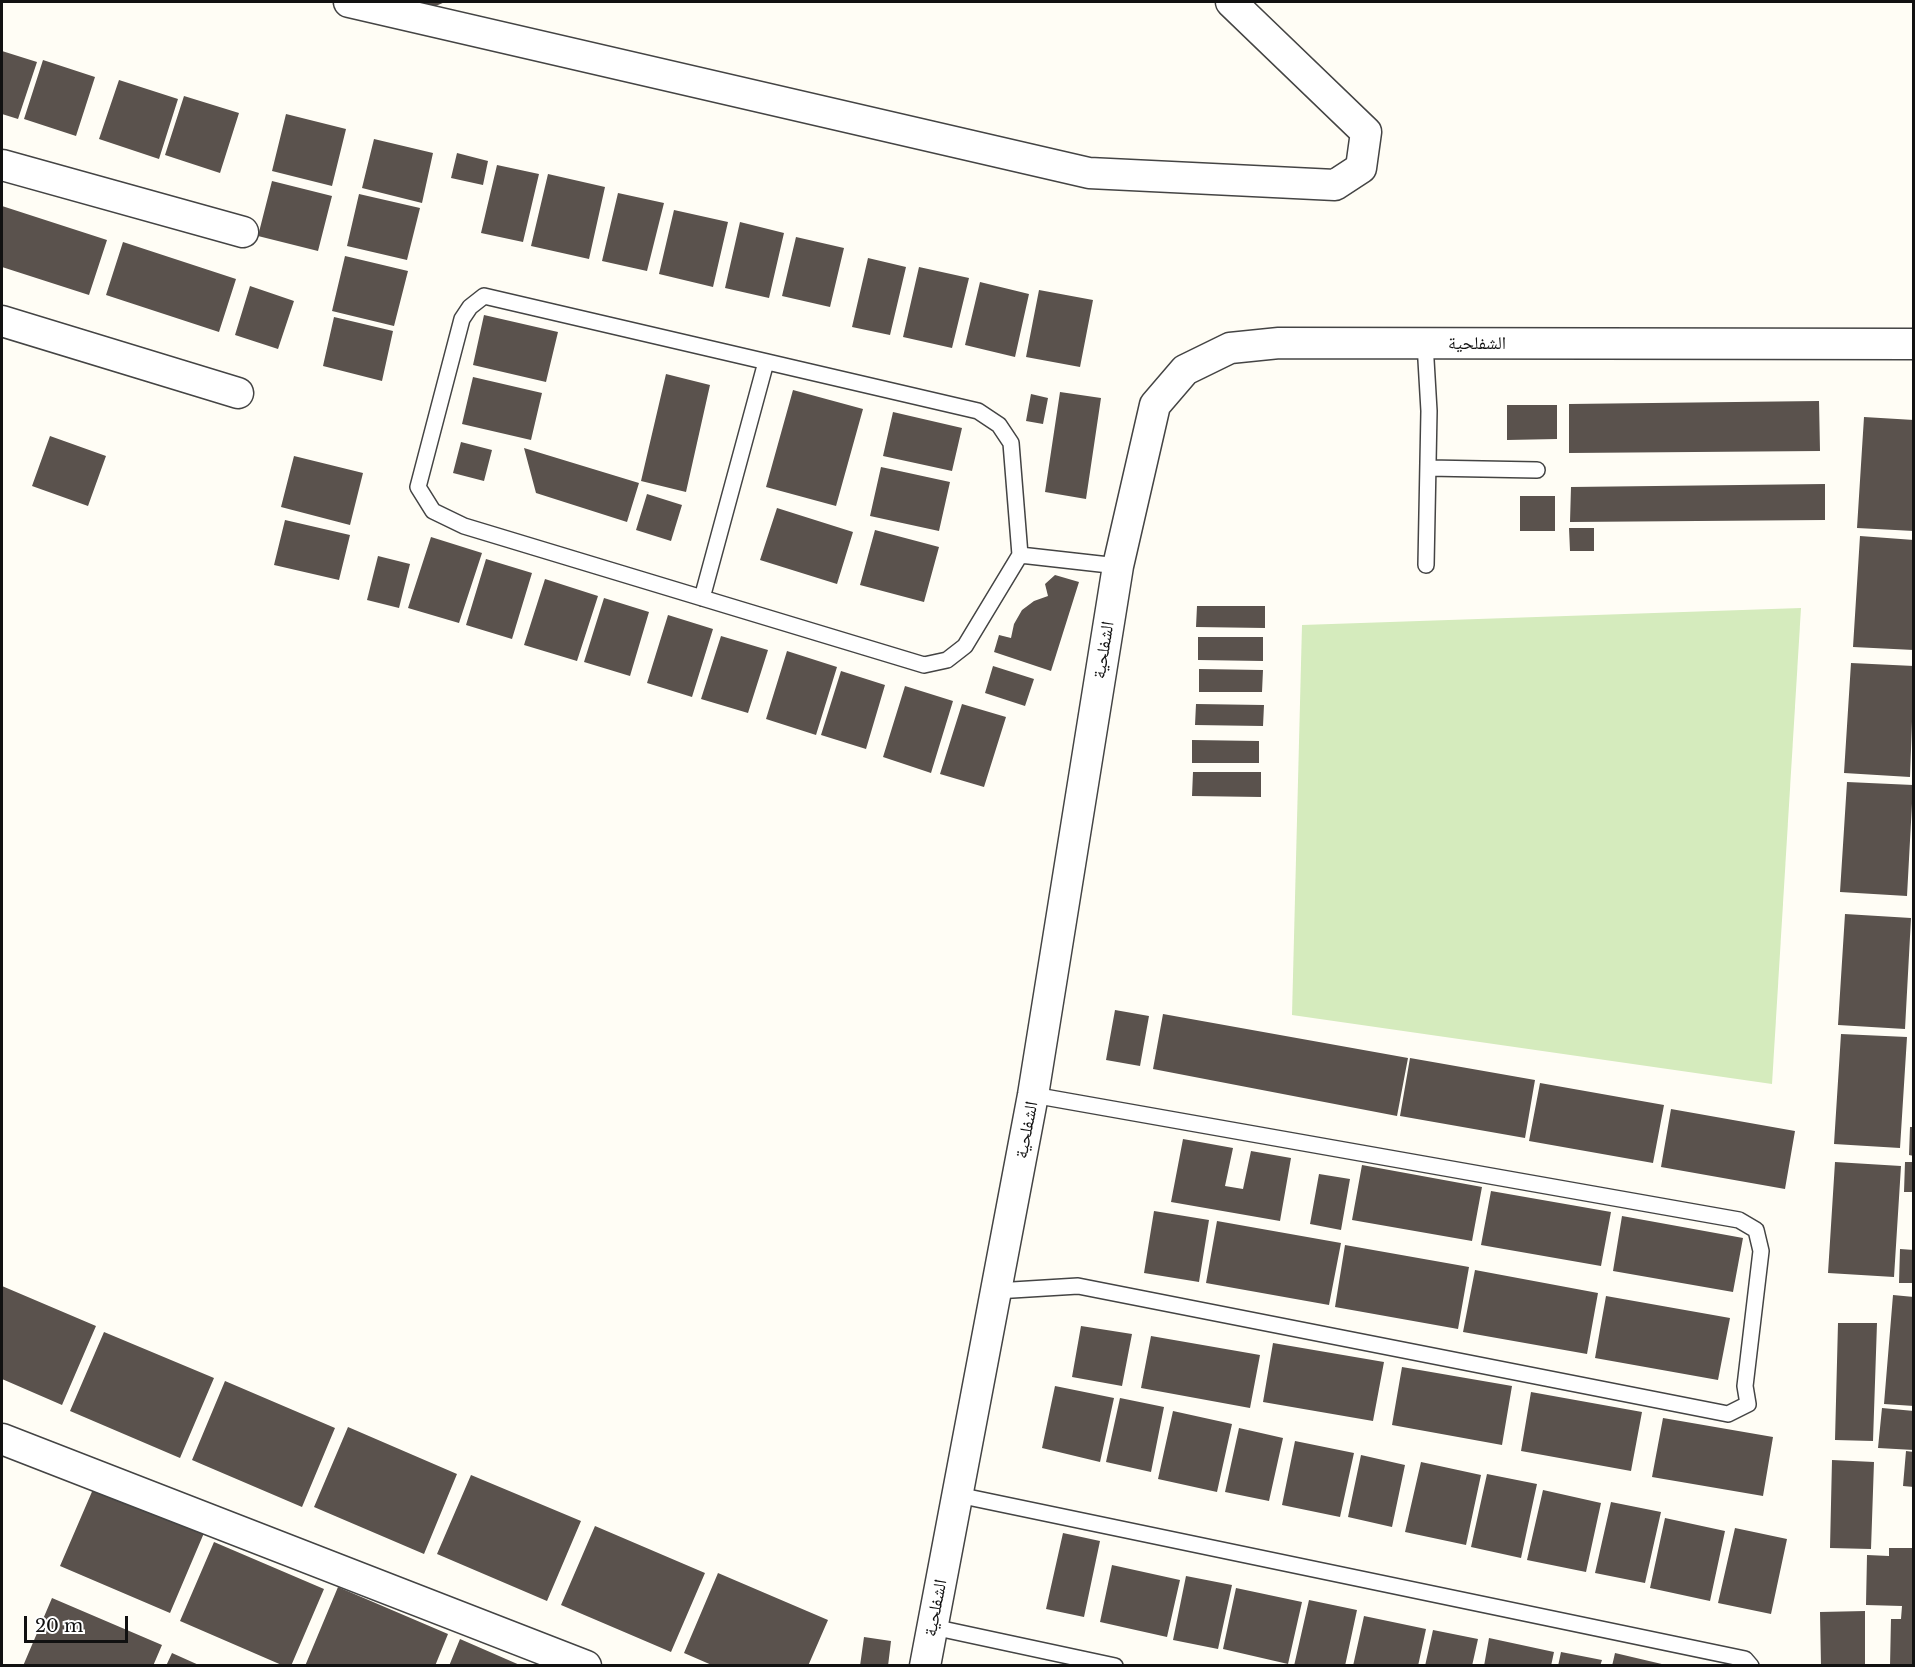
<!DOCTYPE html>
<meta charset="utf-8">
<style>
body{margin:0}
#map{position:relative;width:1915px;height:1667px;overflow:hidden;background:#fffdf5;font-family:"Libre Baskerville",serif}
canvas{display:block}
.frame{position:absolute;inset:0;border:3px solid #111;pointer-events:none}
.scale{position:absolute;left:24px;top:1616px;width:104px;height:27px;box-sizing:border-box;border:3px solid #111;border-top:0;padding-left:8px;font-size:18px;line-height:21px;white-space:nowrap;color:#111;-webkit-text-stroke:4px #fff;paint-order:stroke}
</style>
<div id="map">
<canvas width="1915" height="1667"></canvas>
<div class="frame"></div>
<div class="scale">20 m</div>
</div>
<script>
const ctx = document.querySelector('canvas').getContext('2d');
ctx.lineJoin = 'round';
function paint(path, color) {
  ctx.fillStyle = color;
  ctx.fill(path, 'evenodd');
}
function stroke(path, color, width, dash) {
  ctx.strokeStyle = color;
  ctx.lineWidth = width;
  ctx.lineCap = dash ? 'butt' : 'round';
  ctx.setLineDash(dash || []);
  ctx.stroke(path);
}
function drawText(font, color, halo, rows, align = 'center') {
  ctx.font = font + ' "Libre Baskerville","Noto Naskh Arabic",serif';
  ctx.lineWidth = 6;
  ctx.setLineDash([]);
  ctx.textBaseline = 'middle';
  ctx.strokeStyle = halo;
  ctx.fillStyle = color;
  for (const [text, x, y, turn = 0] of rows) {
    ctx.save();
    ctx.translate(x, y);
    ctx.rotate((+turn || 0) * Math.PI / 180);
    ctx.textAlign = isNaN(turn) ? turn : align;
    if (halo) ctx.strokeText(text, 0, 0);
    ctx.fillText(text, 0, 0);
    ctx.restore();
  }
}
paint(new Path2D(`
 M1801,608L1772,1084L1292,1015L1302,625Z`), '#d5ebbd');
paint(new Path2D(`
 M420,2H445L424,11Z
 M2,51L37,62L18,119L2,114Z
 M43,60L95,77L76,136L24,119Z
 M119,80L178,99L159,159L99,139Z
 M184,96L239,113L220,173L165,155Z
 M286,114L346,129L332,186L272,171Z
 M374,139L433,153L422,203L362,188Z
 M457,153L488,161L483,185L451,178Z
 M497,165L539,174L523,242L481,233Z
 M548,174L605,187L589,259L531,246Z
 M272,181L332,196L318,251L258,236Z
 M618,193L664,203L647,271L602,261Z
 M359,194L420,208L407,260L347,246Z
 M2,206L107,240L89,295L2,267Z
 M674,210L728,222L713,287L659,274Z
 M740,222L784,233L769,298L725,288Z
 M796,237L844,248L830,307L782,296Z
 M123,242L236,279L219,332L106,295Z
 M345,256L408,271L394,326L332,311Z
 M868,258L906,267L890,335L852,327Z
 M919,267L969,278L952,348L903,337Z
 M980,282L1029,294L1015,357L965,345Z
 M250,286L294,301L278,349L235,335Z
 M1039,290L1093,300L1080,367L1026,357Z
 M484,315L558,332L546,382L473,365Z
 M334,317L393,331L382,381L323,366Z
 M666,374L710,385L686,492L641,481Z
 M473,377L542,393L531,440L462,424Z
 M793,390L863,409L836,506L766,487Z
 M1060,392L1101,398L1086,499L1045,492Z
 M1031,394L1048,398L1043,424L1026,421Z
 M1819,401L1820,451L1569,453V404Z
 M1507,405H1557V439L1507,440Z
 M893,412L962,428L952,471L883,456Z
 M1864,417L1914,420V531L1857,528Z
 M50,436L106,456L88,506L32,486Z
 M461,442L492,450L484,481L453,473Z
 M524,448L639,483L627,522L536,493Z
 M294,456L363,473L350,525L281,507Z
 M881,467L950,482L939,531L870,516Z
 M1825,484V520L1570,522L1571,487Z
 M647,494L682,505L671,541L636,530Z
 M1520,496H1555V531H1520Z
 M777,508L853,532L837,584L760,560Z
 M285,520L350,535L339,580L274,565Z
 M1569,528H1594V551H1570Z
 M875,530L939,547L924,602L860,585Z
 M1860,536L1914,540V650L1853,647Z
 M431,537L482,553L459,623L408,608Z
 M378,556L410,564L399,608L367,600Z
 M486,559L532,573L512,639L466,625Z
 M1055,575L1079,582L1051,671L994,652L999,635L1011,638L1014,624L1022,610L1034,601L1048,596L1045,584Z
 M545,579L598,596L577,661L524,645Z
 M604,598L649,612L630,676L584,662Z
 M1197,606H1265V628L1196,627Z
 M668,615L713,629L692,697L647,683Z
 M721,636L768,650L748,713L701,699Z
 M1198,637H1263V661L1198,660Z
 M787,651L837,667L816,735L766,719Z
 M1851,663L1914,666L1910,777L1844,773Z
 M993,666L1034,679L1025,706L985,693Z
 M1199,669L1263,670L1262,692H1199Z
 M841,671L885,685L866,749L821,735Z
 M905,686L953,701L931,773L883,757Z
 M962,704L1006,717L984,787L940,774Z
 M1196,704L1264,705L1263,726L1195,725Z
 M1192,740L1259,741V763H1192Z
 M1193,772H1261V797L1192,796Z
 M1847,782L1913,785L1907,896L1840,892Z
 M1845,914L1911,918L1905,1029L1838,1025Z
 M1115,1010L1149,1016L1140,1066L1106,1060Z
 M1163,1014L1408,1058L1397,1116L1153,1069Z
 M1841,1034L1907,1037L1900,1148L1834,1144Z
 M1410,1058L1535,1080L1525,1138L1400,1116Z
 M1540,1083L1664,1105L1653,1163L1529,1141Z
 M1671,1109L1795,1131L1785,1189L1661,1167Z
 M1910,1127H1914V1156L1909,1155Z
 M1183,1139L1233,1148L1225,1186L1243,1189L1251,1151L1291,1158L1280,1221L1171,1202Z
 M1835,1162L1901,1166L1894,1277L1828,1273Z
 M1905,1162H1914V1192H1904Z
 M1362,1165L1482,1187L1472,1241L1352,1220Z
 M1319,1174L1350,1179L1341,1230L1310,1224Z
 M1491,1191L1611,1212L1601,1266L1481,1245Z
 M1154,1211L1209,1220L1199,1282L1144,1273Z
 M1622,1216L1743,1238L1733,1292L1613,1271Z
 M1217,1221L1341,1243L1329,1305L1206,1283Z
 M1345,1245L1469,1267L1458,1329L1335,1307Z
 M1900,1249L1914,1250V1283H1899Z
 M1475,1270L1598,1293L1587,1354L1463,1332Z
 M2,1286L96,1326L62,1405L2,1379Z
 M1893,1295L1914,1297V1406L1884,1404Z
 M1606,1296L1730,1318L1718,1380L1595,1358Z
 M1838,1323H1877L1873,1441L1835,1440Z
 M1081,1326L1132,1334L1122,1386L1072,1377Z
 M104,1332L214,1378L180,1458L70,1411Z
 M1151,1336L1260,1355L1250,1408L1141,1388Z
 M1273,1343L1384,1362L1373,1421L1263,1402Z
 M1402,1367L1512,1386L1502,1445L1392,1425Z
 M225,1381L335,1428L302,1507L192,1460Z
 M1055,1386L1114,1398L1100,1462L1042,1448Z
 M1531,1392L1642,1412L1631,1471L1521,1451Z
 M1120,1398L1164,1407L1151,1472L1106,1462Z
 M1882,1408L1914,1411V1450L1878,1448Z
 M1173,1411L1232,1424L1217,1492L1158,1479Z
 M1663,1418L1773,1437L1763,1496L1652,1477Z
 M348,1427L457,1474L424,1554L314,1507Z
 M1239,1428L1283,1438L1269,1501L1225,1492Z
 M1295,1441L1354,1453L1340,1517L1282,1505Z
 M1906,1451L1914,1452V1487L1903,1486Z
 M1361,1455L1405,1465L1392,1527L1348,1517Z
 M1832,1460L1874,1462L1871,1549L1830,1548Z
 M1421,1462L1481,1475L1466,1545L1405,1532Z
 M1487,1474L1537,1484L1521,1558L1471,1547Z
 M471,1475L581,1521L547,1601L437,1554Z
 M94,1487L204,1533L170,1613L60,1566Z
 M1543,1490L1601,1503L1586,1572L1527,1560Z
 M1611,1502L1661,1512L1645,1583L1595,1573Z
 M1665,1518L1725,1531L1710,1601L1650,1588Z
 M595,1526L705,1573L671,1652L561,1605Z
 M1735,1528L1787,1539L1771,1614L1718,1603Z
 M1063,1533L1100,1541L1084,1617L1046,1609Z
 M214,1542L324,1589L291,1666H284L180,1621Z
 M1889,1548H1914V1666H1890L1891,1619H1901L1902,1606L1866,1605L1867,1555L1889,1556Z
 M1112,1565L1180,1580L1167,1637L1100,1622Z
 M718,1573L828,1620L808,1666H714L684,1653Z
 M1186,1576L1232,1585L1218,1649L1173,1640Z
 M338,1587L448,1634L435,1666H305Z
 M1236,1588L1302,1602L1288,1664L1223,1649Z
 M52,1598L162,1645L153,1666H23Z
 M1309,1600L1357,1610L1345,1666H1294Z
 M1865,1611V1666H1821L1820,1612Z
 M1364,1616L1426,1629L1418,1666H1353Z
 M1433,1630L1478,1639L1472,1666H1425Z
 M864,1637L891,1641L888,1666H860Z
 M1489,1638L1554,1652L1551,1666H1484Z
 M460,1639L522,1666H449Z
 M1561,1652L1602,1660L1600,1666H1558Z
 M172,1653L201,1666H166Z
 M1615,1653L1666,1665V1666H1612Z`), '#5a524d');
const service = new Path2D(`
 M484,296L978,411L999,425L1011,443L1020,555L965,646L947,660L924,665L464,526L433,511L418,487L462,319L470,307Z
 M1425,343L1429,411L1426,565
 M1428,468L1537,470
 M1020,555L1118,566
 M702,598L766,362
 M996,1291L1078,1286L1728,1414L1748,1404L1745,1386L1761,1251L1756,1230L1739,1220L1033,1095
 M958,1495L1745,1659L1751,1666
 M933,1627L1115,1666`);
const minor = new Path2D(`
 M349,2L1089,173L1335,185L1361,168L1366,132L1231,2
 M2,165L243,232
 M2,321L238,393
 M2,1439L586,1666
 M925,1666L1033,1095L1118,566L1155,405L1185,370L1230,348L1279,343L1914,344`);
stroke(service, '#444', 18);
stroke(minor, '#444', 33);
stroke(service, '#fff', 15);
stroke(minor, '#fff', 30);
drawText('18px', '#111', '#fff', [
 ["الشفلحية",1477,344],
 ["الشفلحية",1104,650,-81],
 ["الشفلحية",1027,1130,-79],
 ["الشفلحية",936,1608,-79]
]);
</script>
